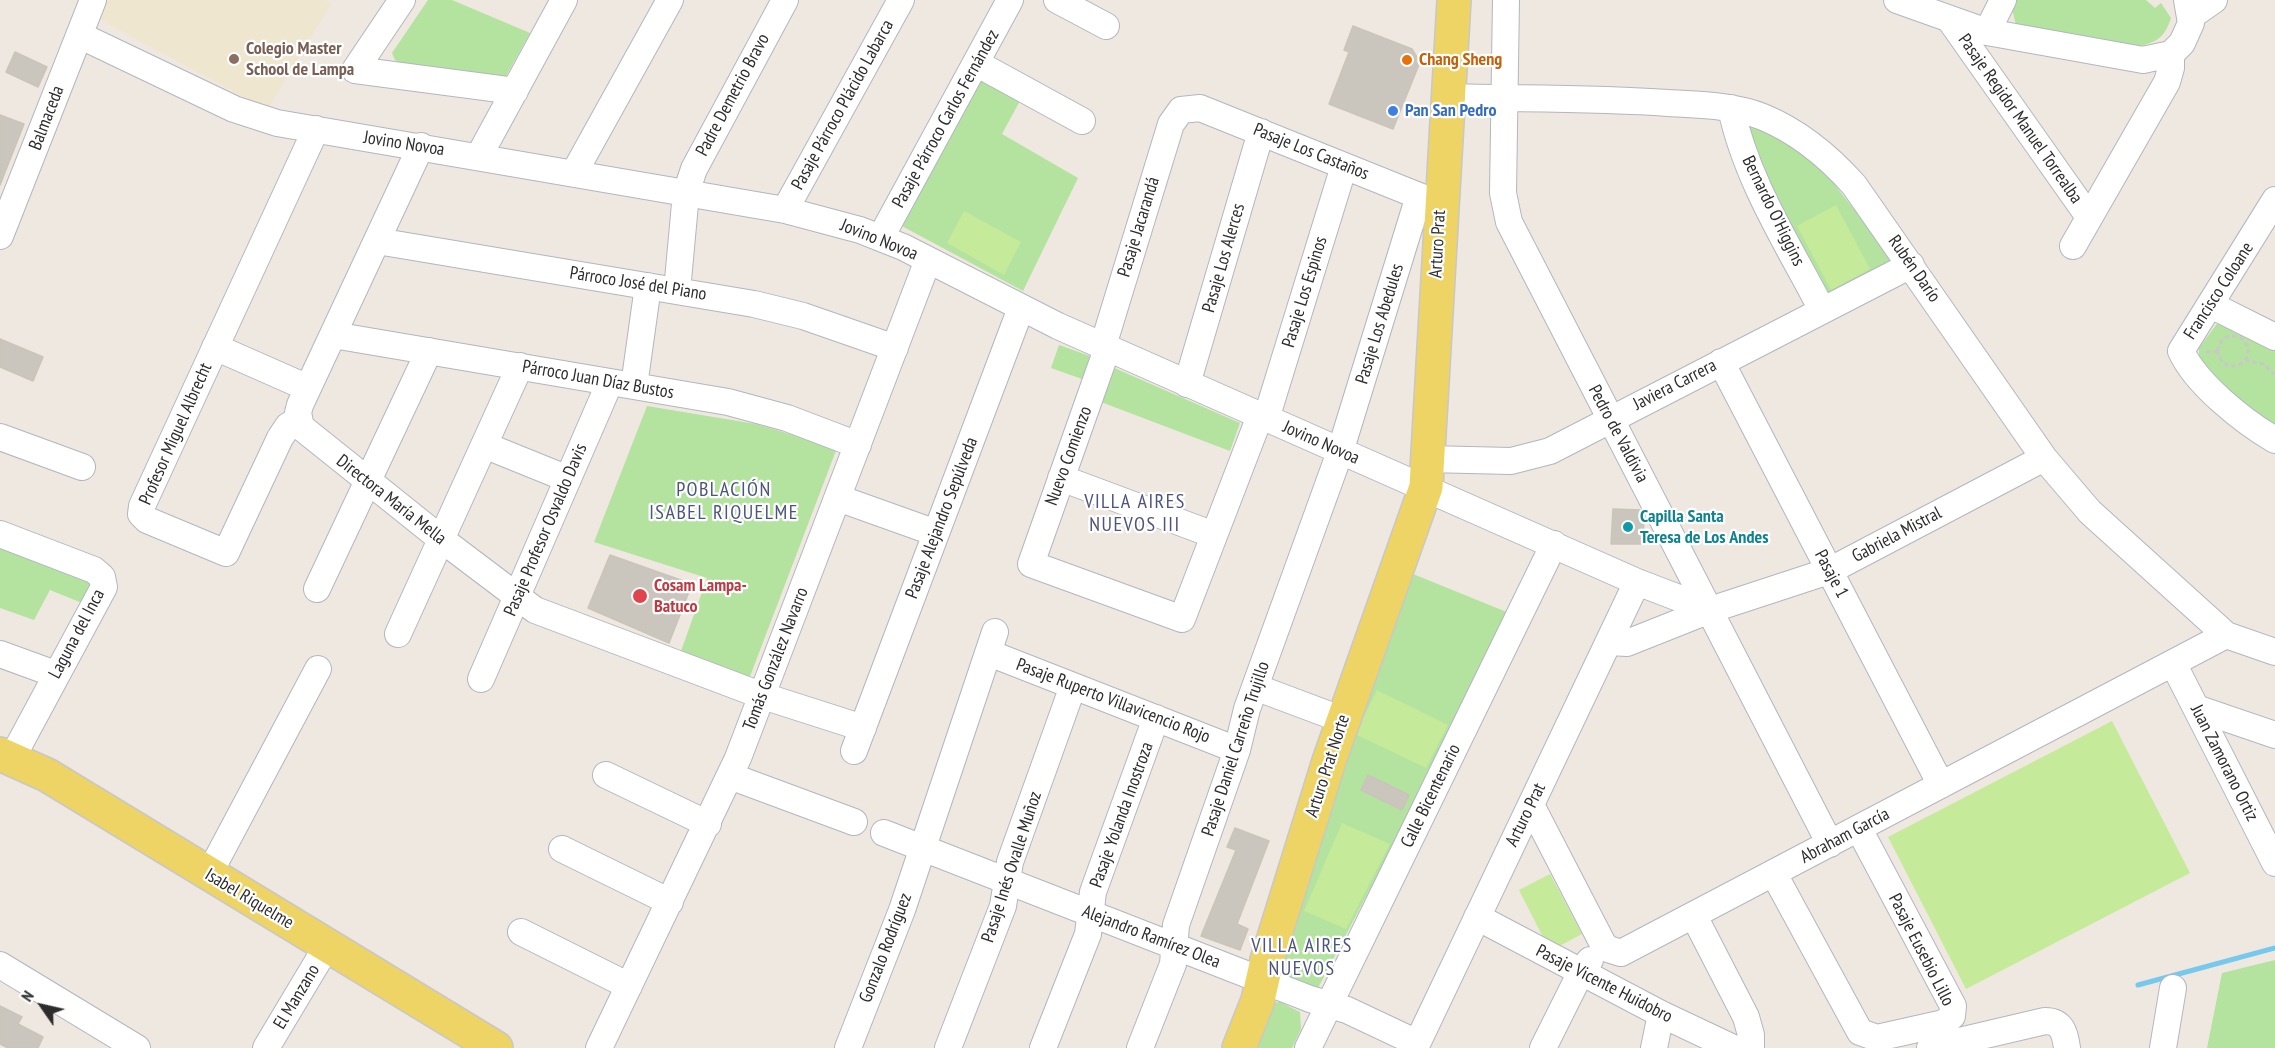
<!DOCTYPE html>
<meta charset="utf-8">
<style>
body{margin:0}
#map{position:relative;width:2275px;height:1048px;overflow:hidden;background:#eee8e0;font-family:"PT Sans Narrow",sans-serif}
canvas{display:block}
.north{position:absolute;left:12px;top:976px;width:60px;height:60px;-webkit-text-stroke:4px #fff;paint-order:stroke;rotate:304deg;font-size:16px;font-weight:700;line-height:24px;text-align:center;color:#2d2d2d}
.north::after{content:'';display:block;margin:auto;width:21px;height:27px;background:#2d2d2d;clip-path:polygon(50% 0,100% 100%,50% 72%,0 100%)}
</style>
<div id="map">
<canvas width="2275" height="1048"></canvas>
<div class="north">N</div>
</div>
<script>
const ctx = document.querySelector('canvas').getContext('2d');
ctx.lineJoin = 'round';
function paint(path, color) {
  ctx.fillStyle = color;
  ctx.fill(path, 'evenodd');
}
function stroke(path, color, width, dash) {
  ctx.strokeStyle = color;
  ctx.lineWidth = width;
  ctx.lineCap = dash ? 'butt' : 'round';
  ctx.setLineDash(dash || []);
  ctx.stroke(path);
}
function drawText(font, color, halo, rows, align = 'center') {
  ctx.font = font + ' "PT Sans Narrow",sans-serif';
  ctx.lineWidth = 4.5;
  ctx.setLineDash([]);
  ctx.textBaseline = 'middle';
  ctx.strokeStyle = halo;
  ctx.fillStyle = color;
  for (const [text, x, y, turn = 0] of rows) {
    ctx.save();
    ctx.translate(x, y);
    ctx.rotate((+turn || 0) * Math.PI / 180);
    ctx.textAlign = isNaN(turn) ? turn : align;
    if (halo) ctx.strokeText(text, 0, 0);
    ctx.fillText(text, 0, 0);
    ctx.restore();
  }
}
paint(new Path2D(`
 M105,0H325L331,4L267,110L103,21L99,15Z`), '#efe6d0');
paint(new Path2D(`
 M428,0H452L530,33L506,76L502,79L403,64L395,60L392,53Z
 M2017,0H2146L2155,8L2161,3L2171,18C2165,36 2159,41 2141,46L2016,25L2012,9Z
 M980,73L1022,97L1002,134L1078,178L1023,291L900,225Z
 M1744,121L1790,139L1827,175L1894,260L1825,297L1755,150Z
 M2219,321L2275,350V430L2244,409L2199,362V348Z
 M1059,345L1090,356L1082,379L1051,368Z
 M1112,367L1240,423L1230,451L1101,402Z
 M647,406L756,424L837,448L749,679L681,651L707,578L594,542Z
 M0,544L93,576L87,605L50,590L34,620L0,608Z
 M1413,574L1514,615L1318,988L1305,985L1277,970L1325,812Z
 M2275,960V1048H2207L2222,973Z
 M1280,1002L1300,1012L1301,1029L1292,1048H1252L1269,1003Z`), '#b3e39e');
paint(new Path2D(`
 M1836,205L1870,269L1831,290L1797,226Z
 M964,211L1021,242L1004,275L947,243Z
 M1377,690L1448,725L1426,768L1355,734Z
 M2112,721L2190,873L1966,989L1888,837Z
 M1342,823L1390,844L1346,929L1304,911Z
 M1550,874L1582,934L1550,951L1519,890Z`), '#c5ea9a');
stroke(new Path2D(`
 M2138,985L2275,948`), '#76c9ed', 5);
const building = new Path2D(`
 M1353,26L1412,49L1420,62L1393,129L1329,104L1349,52L1344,50Z
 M15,52L47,67L38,87L6,72Z
 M0,115L24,124L0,185Z
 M0,339L43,357L33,381L0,367Z
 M1613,509L1641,510L1644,517L1643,544H1611Z
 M610,555L692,584L669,643L588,608Z
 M1368,775L1409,795L1402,810L1361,790Z
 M1235,828L1269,841L1237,924L1248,929L1240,950L1201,936L1236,850L1227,847Z
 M0,1006L22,1017L18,1024L43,1037L38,1048H8L0,1044Z`);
paint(building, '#cac6be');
stroke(building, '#cac4b9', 1.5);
const minor = new Path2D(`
 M402,0L355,70L515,91
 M1057,0L1106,26
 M1506,0L1503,193L1509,222L1830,844
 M1897,0L1987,32L2143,60L2171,54L2182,43L2191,23L2187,0
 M2191,16L2214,0
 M1950,20L2089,217
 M1987,32L2003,0
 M79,35L234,109L277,123L785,210L860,230L903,247L1058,326L1637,582L1710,610
 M976,63L1082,121
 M1447,97C1521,99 1594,98 1668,103C1699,105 1733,105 1763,117C1797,131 1829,157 1854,185L2044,458L2090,512L2226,635L2275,652
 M1731,108C1746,180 1789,246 1822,310
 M421,146L300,405L298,413L301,427L441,539L535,610L763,696L863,728
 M479,156L564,0
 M574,173L670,0
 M2275,200L2181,351C2196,384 2244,422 2275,440
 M785,210L901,0
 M0,236L93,0
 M881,237L1010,0
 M377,241L754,304L803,316L895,348
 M2073,246L2167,82L2171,68V54
 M677,291L686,193L694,169L785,0
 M2211,305L2275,337
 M333,335L728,402L787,418L858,445
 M1103,346L1171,124L1181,110L1200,108L1434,202
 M215,347L308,388
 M1107,349L1031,564L1182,619L1260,416
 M1721,362L1941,785
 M1187,384L1261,132
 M634,386L648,286
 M1266,419L1344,166
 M298,420L288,426L280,438L226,553L147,520L141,514L142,506L316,129
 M0,437L82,467
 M484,445L568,479
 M1427,459L1511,461L1550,451L1911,265
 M1061,478L1214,535
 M838,498L936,533
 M0,534L94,570L102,577L104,587L12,758
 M317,589L429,351
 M398,634L520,366
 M1609,642L1627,643L1710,610L1829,571L2044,458
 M989,653L1237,750
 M0,654L55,674
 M2173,663L2275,863
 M481,679L610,382
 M1255,687L1343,720
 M2196,708L2275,735
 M854,751L1021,308
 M606,775L708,824
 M730,776L854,822
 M1531,805L1603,944L1608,949L1621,953L2226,635
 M884,833L1310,999L1347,1010L1417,1043
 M562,849L670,902
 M209,874L318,669
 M1774,874L1860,1032L1877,1038L1944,1023L1952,1016L1953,1006L1859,829
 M1694,916L1746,1017L1751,1035V1048
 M1477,917L1661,1014L1733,1048
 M521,932L629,986
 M0,965L137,1048
 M266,1048L327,946
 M599,1048L738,758L928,260
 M848,1048L902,910L995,632
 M948,1048L1003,906L1010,862L1073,686
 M1043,1048L1088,934L1093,892L1156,718
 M1140,1048L1173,964L1176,925L1237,750L1247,709L1340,452L1419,196
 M1308,1048L1554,544
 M1415,1048L1637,582
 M1543,1048L1581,972L1590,960
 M1654,1048L1661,1014
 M1930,1048L2045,1021C2062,1021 2065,1033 2067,1048
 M2163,1048L2173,988`);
const major = new Path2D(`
 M0,754L47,775L496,1048
 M1239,1048L1258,1000L1267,960L1329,761L1426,487L1454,0`);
stroke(minor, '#b3b6c0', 28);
stroke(major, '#c8c8c8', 36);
stroke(new Path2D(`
 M2218 351a15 15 0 1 1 30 0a15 15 0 1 1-30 0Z
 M2206,352L2219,351
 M2245,360L2263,364L2275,374`), '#c8c8c8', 3, [4.5, 3]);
stroke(minor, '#fff', 26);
stroke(major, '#eed365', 33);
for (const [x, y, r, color] of [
 [234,59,6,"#8d6e63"],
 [1407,60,6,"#e8710a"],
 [1393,111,6,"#3f7fe0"],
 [1628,527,6,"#0f9aa8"],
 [640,596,8,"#e0444e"]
]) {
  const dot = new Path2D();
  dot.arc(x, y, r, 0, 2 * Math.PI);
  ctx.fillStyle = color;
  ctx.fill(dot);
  stroke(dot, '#fff', 2);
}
drawText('bold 18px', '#785e54', '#fff', [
 ["Colegio Master",246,49],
 ["School de Lampa",246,70]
], 'left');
drawText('bold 18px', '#c56008', '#fff', [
 ["Chang Sheng",1419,60]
], 'left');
drawText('18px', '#2d2d2d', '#fff', [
 ["Padre Demetrio Bravo",733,95,-62],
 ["Pasaje Párroco Plácido Labarca",843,105,-61],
 ["Balmaceda",47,118,-69],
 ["Pasaje Párroco Carlos Fernández",946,119,-61],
 ["Pasaje Regidor Manuel Torrealba",2020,119,55],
 ["Jovino Novoa",404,144,9],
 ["Pasaje Los Castaños",1311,152,22],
 ["Bernardo O'Higgins",1773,211,64],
 ["Pasaje Jacarandá",1139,227,-73],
 ["Jovino Novoa",879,240,22],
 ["Arturo Prat",1438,244,-87],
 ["Pasaje Los Alerces",1224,258,-74],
 ["Rubén Darío",1914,269,55],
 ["Párroco José del Piano",638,284,9],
 ["Francisco Coloane",2219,291,-57],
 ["Pasaje Los Espinos",1305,292,-73],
 ["Pasaje Los Abedules",1380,324,-73],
 ["Párroco Juan Díaz Bustos",598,380,10],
 ["Javiera Carrera",1675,385,-27],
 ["Profesor Miguel Albrecht",176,434,-66],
 ["Pedro de Valdivia",1618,434,62],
 ["Jovino Novoa",1321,443,24],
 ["Nuevo Comienzo",1069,456,-70],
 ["Directora María Mella",391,500,38],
 ["Pasaje Alejandro Sepúlveda",942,518,-69],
 ["Pasaje Profesor Osvaldo Davis",546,530,-67],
 ["Gabriela Mistral",1897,535,-28],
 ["Pasaje 1",1831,574,62],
 ["Laguna del Inca",77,634,-62],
 ["Tomás González Navarro",776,659,-69],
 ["Pasaje Ruperto Villavicencio Rojo",1113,701,21],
 ["Pasaje Daniel Carreño Trujillo",1236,749,-72],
 ["Juan Zamorano Ortiz",2224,763,63],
 ["Arturo Prat Norte",1328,766,-72],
 ["Calle Bicentenario",1431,796,-64],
 ["Pasaje Yolanda Inostroza",1122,815,-70],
 ["Arturo Prat",1526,815,-64],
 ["Abraham García",1845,836,-28],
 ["Pasaje Inés Ovalle Muñoz",1012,867,-72],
 ["Isabel Riquelme",249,899,31],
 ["Alejandro Ramírez Olea",1151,937,21],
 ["Gonzalo Rodríguez",886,948,-69],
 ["Pasaje Eusebio Lillo",1921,950,63],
 ["Pasaje Vicente Huidobro",1604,984,27],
 ["El Manzano",297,997,-59]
]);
drawText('bold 18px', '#366cbe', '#fff', [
 ["Pan San Pedro",1405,111]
], 'left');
drawText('bold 18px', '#0d838f', '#fff', [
 ["Capilla Santa",1640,517],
 ["Teresa de Los Andes",1640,538]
], 'left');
drawText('bold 18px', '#be3a42', '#fff', [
 ["Cosam Lampa-",654,586],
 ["Batuco",654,607]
], 'left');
ctx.letterSpacing = '1.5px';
drawText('20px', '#4d547e', '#fff', [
 ["POBLACIÓN",724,490],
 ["ISABEL RIQUELME",724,513],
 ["VILLA AIRES",1135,502],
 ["NUEVOS III",1135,525],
 ["VILLA AIRES",1302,946],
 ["NUEVOS",1302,969]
]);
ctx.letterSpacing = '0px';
</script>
